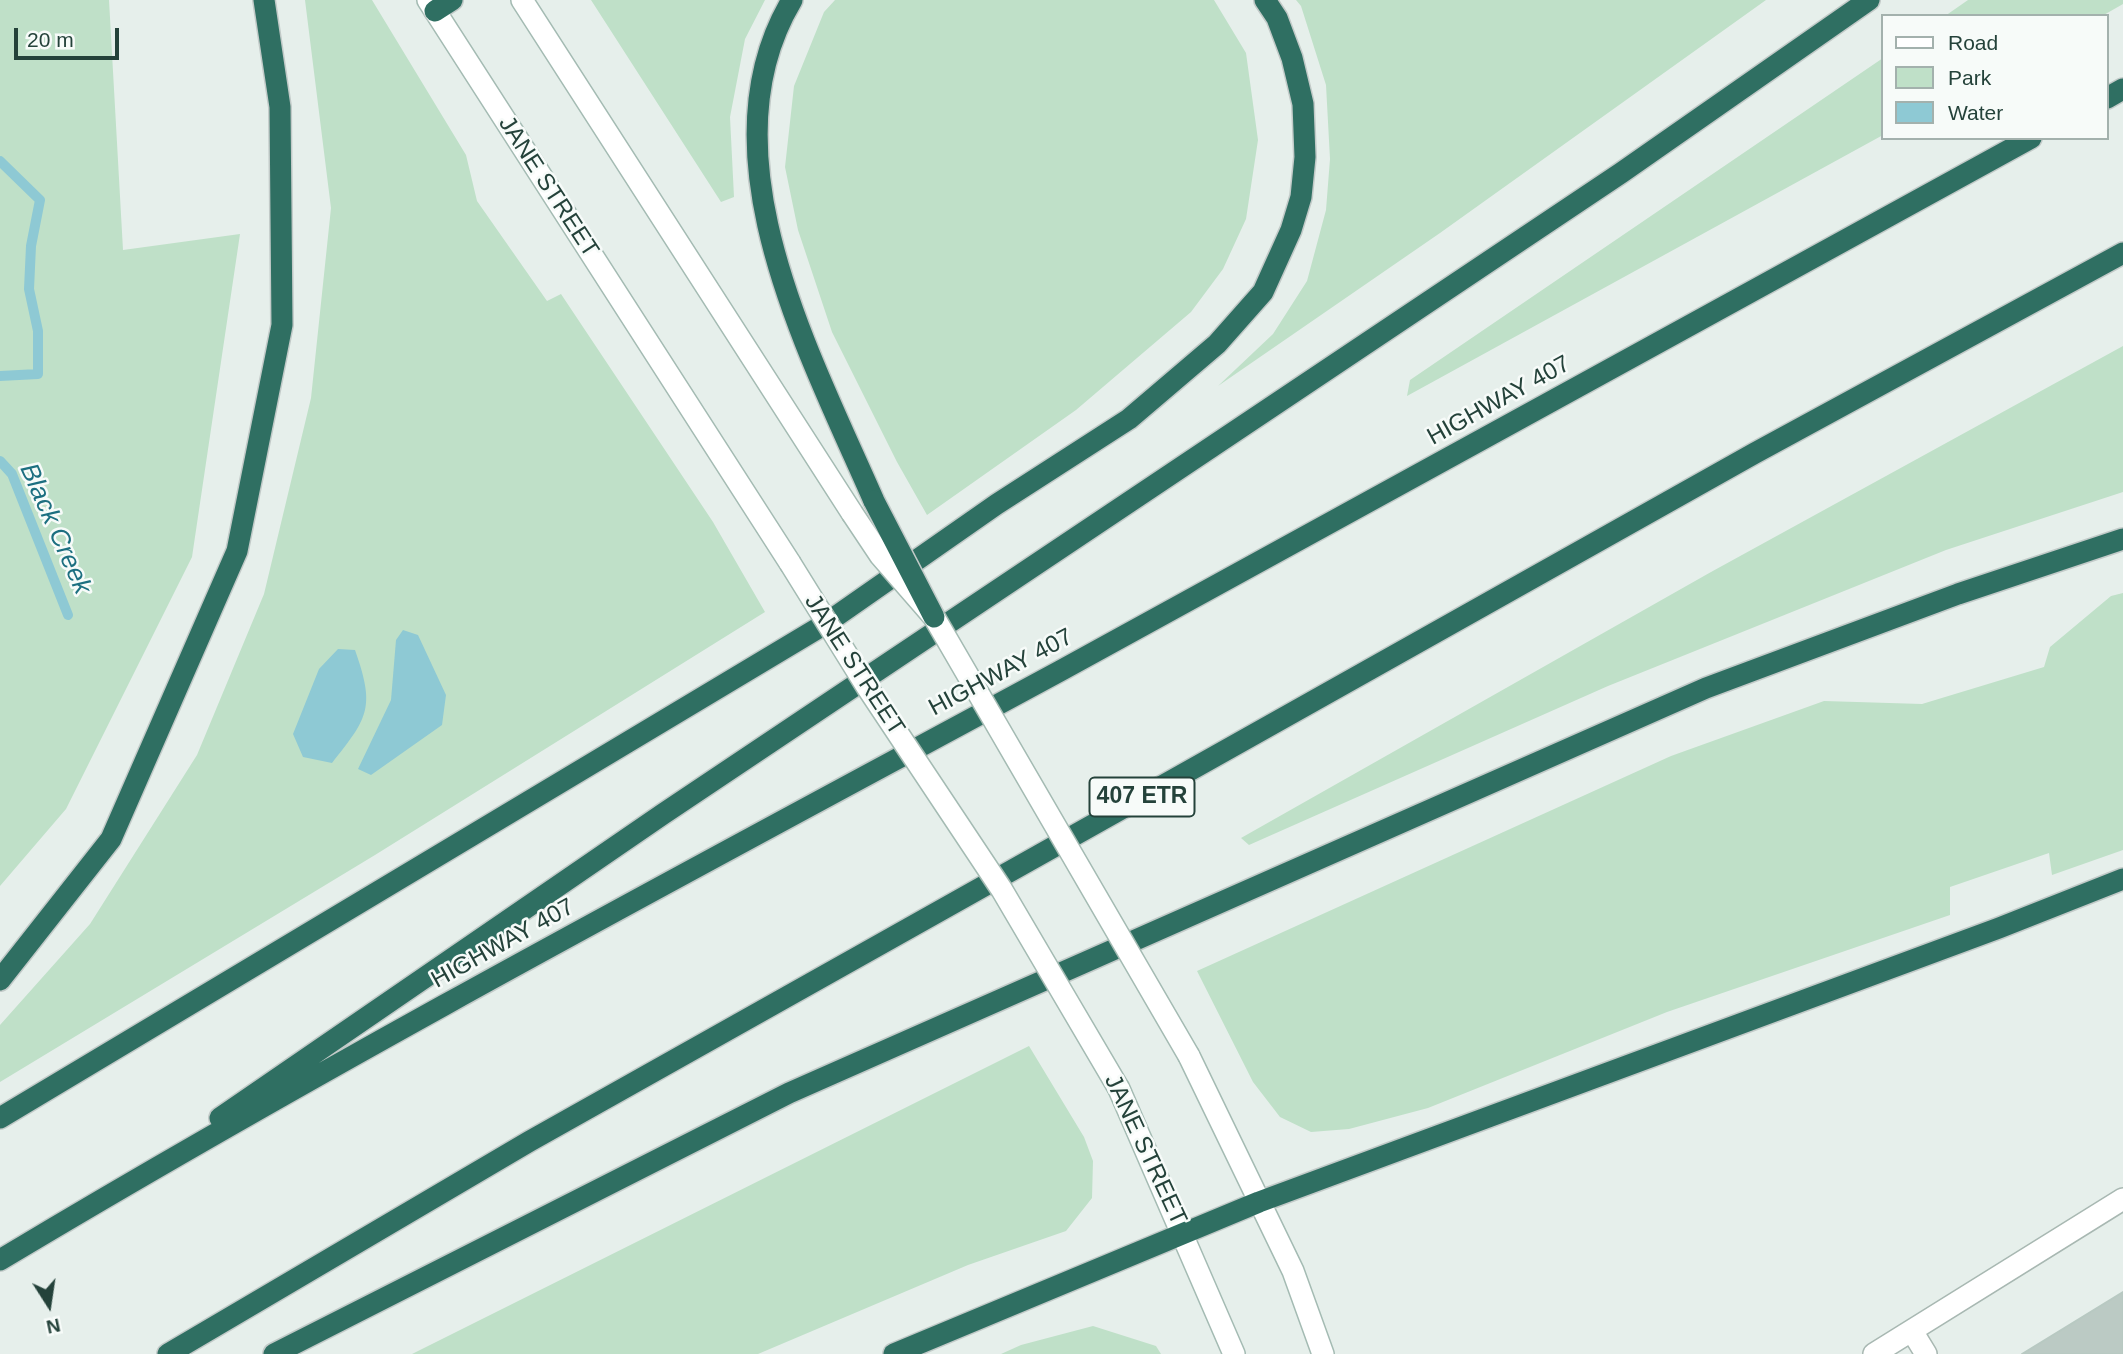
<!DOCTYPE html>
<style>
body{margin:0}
#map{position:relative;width:2123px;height:1354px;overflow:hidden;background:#e6efeb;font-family:Arial,sans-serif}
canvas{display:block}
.legend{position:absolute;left:1881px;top:14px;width:228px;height:126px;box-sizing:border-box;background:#f7fbf9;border:2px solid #a3b1ad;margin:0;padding:9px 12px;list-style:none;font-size:21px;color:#24423a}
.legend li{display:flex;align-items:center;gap:14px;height:35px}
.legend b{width:35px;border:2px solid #a3b1ad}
.north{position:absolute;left:14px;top:1270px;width:70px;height:70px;-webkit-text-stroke:5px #f7fbf9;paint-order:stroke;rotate:168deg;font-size:19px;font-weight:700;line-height:28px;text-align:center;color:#24423a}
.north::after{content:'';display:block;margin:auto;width:24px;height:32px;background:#24423a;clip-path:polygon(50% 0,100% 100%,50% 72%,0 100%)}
.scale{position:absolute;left:14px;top:28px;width:105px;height:32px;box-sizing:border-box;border:4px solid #24423a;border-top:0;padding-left:9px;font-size:21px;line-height:24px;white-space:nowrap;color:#24423a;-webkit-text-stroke:5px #f7fbf9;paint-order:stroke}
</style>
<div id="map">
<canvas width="2123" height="1354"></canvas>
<ul class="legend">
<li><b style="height:9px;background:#fff"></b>Road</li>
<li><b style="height:19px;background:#bfe0c8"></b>Park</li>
<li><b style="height:19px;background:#8ec9d4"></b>Water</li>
</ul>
<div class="north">N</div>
<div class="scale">20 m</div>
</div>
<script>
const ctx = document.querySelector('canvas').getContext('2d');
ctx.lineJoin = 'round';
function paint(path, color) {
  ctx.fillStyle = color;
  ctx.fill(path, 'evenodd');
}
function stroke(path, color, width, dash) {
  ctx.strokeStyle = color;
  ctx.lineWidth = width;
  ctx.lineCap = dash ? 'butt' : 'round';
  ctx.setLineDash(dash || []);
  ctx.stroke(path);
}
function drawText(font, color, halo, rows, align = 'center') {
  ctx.font = font + ' Arial,sans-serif';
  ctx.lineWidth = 5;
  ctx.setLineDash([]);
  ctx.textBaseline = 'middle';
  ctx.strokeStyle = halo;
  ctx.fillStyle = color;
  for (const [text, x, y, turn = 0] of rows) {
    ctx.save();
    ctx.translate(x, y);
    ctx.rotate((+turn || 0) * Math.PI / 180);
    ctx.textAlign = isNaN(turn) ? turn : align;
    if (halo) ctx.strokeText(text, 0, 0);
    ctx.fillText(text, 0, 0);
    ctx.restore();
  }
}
paint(new Path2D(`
 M0,0H109L123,250L240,234L192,557L66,809L0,886Z
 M305,0H372L466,155L477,201L547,301L561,294L713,522L765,612L375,855L0,1082V1025L90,924L197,755L264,594L311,398L331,208Z
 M591,0H765L745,39L730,117L734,197L721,202Z
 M835,0H1214L1246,53L1258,140L1246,219L1223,269L1191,312L1076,410L927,515L897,462L832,332L798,230L785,167L794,86L824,12Z
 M1296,0H1766L1440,233L1218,386L1273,334L1307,281L1326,210L1330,159L1326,85L1301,6Z
 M1968,0H2123V4L2102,16H1945Z
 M1883,58V135L1407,396L1410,380Z
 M2123,346V492L1946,550L1608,686L1249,845L1241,838L1711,572Z
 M2123,593V850L2052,875L2049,853L1950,887V915L1667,1012L1428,1108L1349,1129L1311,1132L1280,1117L1253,1082L1197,971L1671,756L1824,701L1922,704L2044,667L2050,647L2111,596Z
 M1029,1046L1084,1137L1093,1161L1092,1198L1066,1231L968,1265L758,1354H412Z
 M1093,1326L1156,1346L1161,1354H1001L1021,1345Z`), '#bfe0c8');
paint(new Path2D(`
 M403,630L418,635L446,695L442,725L371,775L358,769L391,700L396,640Z
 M338,649L355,650C375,707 369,717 332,763L303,757L293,734L319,669Z`), '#8ec9d4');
stroke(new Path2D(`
 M0,161L40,200L31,246L29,289L38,331V374L0,376
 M0,461L12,474L68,615`), '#8ec9d4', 10);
const building = new Path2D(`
 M2123,1292V1354H2022Z`);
paint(building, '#bbcac4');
stroke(building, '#b8c9c2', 2);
const street = new Path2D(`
 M1912,1331L1926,1354
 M1874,1354L2123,1199`);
const secondary = new Path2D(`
 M428,0L790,563
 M522,0L852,513
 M1189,1056L1293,1271L1323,1354
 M1119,1089L1234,1354`);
const highway = new Path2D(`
 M792,0C700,153 811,356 874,501
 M435,11L452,0
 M2107,98L2123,89
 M0,980L111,839L237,551L282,325L280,107L264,0
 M0,1118L825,624L997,504L1129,419L1217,344L1263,292L1291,230L1301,197L1305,157L1303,104L1292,58L1277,18L1265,0
 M220,1118L663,814L1621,173L1869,0
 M0,1260C347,1052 705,863 1060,671C1385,495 1707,315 2031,138
 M168,1354L530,1141L1755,453L2123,253
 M274,1354L789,1093L1706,688L1958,594L2123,539
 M894,1354L1259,1202L1999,928L2123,879`);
stroke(street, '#a8b8b2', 24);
stroke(secondary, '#a4bbb3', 24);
stroke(highway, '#c2cac8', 24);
stroke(street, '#fff', 21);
stroke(secondary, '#fff', 21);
stroke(highway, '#2f6f62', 21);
const secondaryBridge = new Path2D(`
 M852,513L880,555L934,617L1189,1056
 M790,563L867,687L1002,890L1119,1089`);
const highwayBridge = new Path2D(`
 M874,501L934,617`);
stroke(secondaryBridge, '#a4bbb3', 24, []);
stroke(highwayBridge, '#c2cac8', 24, []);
stroke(secondaryBridge, '#fff', 21);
stroke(highwayBridge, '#2f6f62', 21);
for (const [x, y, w] of [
 [1142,797,105]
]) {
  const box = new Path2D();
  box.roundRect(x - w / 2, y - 19.5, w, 39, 5);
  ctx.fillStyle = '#f7fbf9';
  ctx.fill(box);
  stroke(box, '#24423a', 2);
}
drawText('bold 23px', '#24423a', null, [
 ["407 ETR",1142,797]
]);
drawText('24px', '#24423a', '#f7fbf9', [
 ["JANE STREET",548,187,57],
 ["HIGHWAY 407",1499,401,-29],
 ["JANE STREET",854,665,57],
 ["HIGHWAY 407",1001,673,-28],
 ["HIGHWAY 407",503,944,-29],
 ["JANE STREET",1145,1150,65]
]);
drawText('italic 26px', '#1c6f80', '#f7fbf9', [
 ["Black Creek",55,529,66]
]);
</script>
